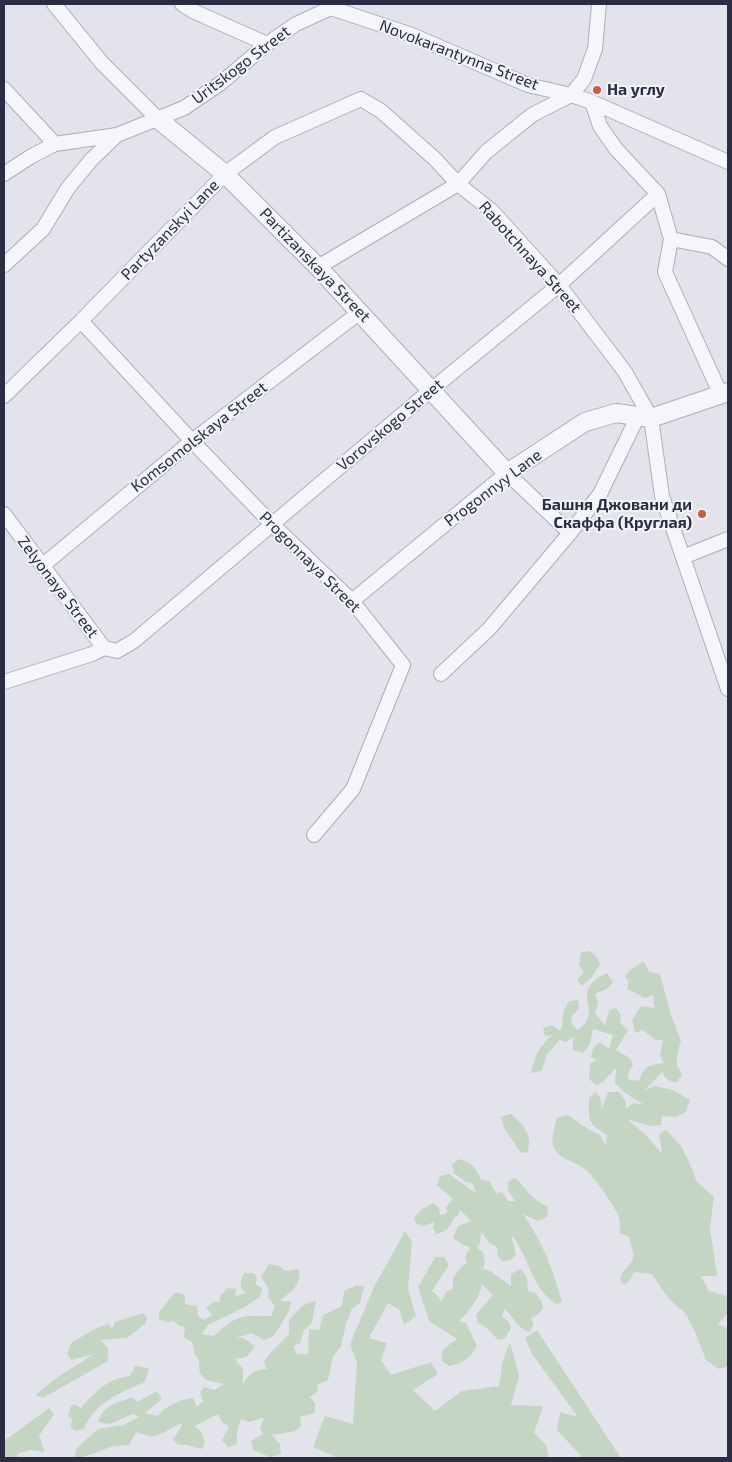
<!DOCTYPE html>
<meta charset="utf-8">
<style>
body{margin:0}
#map{position:relative;width:732px;height:1462px;overflow:hidden;background:#e3e4eb;font-family:"Exo 2",sans-serif}
canvas{display:block}
.frame{position:absolute;inset:0;border:5px solid #2a2d43;pointer-events:none}
</style>
<div id="map">
<canvas width="732" height="1462"></canvas>
<div class="frame"></div>
</div>
<script>
const ctx = document.querySelector('canvas').getContext('2d');
ctx.lineJoin = 'round';
function paint(path, color) {
  ctx.fillStyle = color;
  ctx.fill(path, 'evenodd');
}
function stroke(path, color, width, dash) {
  ctx.strokeStyle = color;
  ctx.lineWidth = width;
  ctx.lineCap = dash ? 'butt' : 'round';
  ctx.setLineDash(dash || []);
  ctx.stroke(path);
}
function drawText(font, color, halo, rows, align = 'center') {
  ctx.font = font + ' "Exo 2",sans-serif';
  ctx.lineWidth = 4;
  ctx.setLineDash([]);
  ctx.textBaseline = 'middle';
  ctx.strokeStyle = halo;
  ctx.fillStyle = color;
  for (const [text, x, y, turn = 0] of rows) {
    ctx.save();
    ctx.translate(x, y);
    ctx.rotate((+turn || 0) * Math.PI / 180);
    ctx.textAlign = isNaN(turn) ? turn : align;
    if (halo) ctx.strokeText(text, 0, 0);
    ctx.fillText(text, 0, 0);
    ctx.restore();
  }
}
paint(new Path2D(`
 M589,951L597,957L600,965L591,978L582,986L577,980L584,972L579,965L581,952Z
 M644,962L649,972L660,974L672,1018L681,1040L677,1056V1065L682,1075L676,1083L666,1079L662,1072L645,1090L655,1086L673,1090L690,1100L686,1112L676,1117L662,1116L661,1125L650,1126L627,1119L646,1135L662,1154L659,1134L666,1130L681,1146L689,1162L697,1182L714,1197L710,1227L717,1276H701L709,1291L727,1296L728,1313L718,1324L728,1329V1366L719,1369L706,1360L695,1332L686,1314L668,1298L652,1274L634,1272L629,1281L624,1285L620,1279C622,1270 631,1266 633,1258C634,1252 630,1243 629,1237L620,1233C620,1226 620,1219 617,1213C613,1204 593,1175 585,1169C575,1161 560,1160 554,1148C550,1140 555,1126 557,1117L568,1115L588,1129L600,1135L606,1146L607,1135C588,1123 588,1121 589,1098L595,1092L600,1097L602,1108L608,1092H619L625,1100L626,1108L634,1103L644,1105L624,1092L615,1083L616,1068L603,1082L596,1085L589,1079L590,1064L597,1059L591,1058L593,1048L600,1042L609,1049L613,1035L593,1029L590,1044L583,1053L573,1050V1037L566,1042L560,1040L547,1054L542,1071L531,1073C535,1055 539,1047 552,1035L545,1036L543,1028L552,1025L559,1030L562,1028L563,1012L569,1001L578,1000L579,1008L571,1018L573,1026L578,1030C580,1028 584,1025 586,1022C597,1006 571,989 607,973L613,982L607,989L595,994L598,1002L595,1013L605,1026L609,1010L616,1008L621,1015L620,1022L628,1030L616,1050L630,1058L633,1065L629,1072L628,1079L639,1081C644,1066 649,1065 664,1063L660,1056L663,1040H656L643,1030L635,1033L632,1020L641,1006L654,1008L653,995L645,998L627,989L629,981L625,977L631,969Z
 M511,1114C524,1126 532,1133 528,1152L521,1153L504,1128L501,1117Z
 M459,1159C471,1163 477,1168 481,1180L489,1181L496,1193L502,1192L508,1201H515L508,1190V1182L514,1178C521,1181 523,1187 528,1192C533,1199 541,1203 548,1207L547,1217L538,1221L523,1214C542,1241 554,1271 562,1302L556,1304C529,1286 531,1258 511,1235L516,1255L511,1260L502,1261L498,1256L497,1247L490,1244L481,1232L480,1243L477,1248L483,1252L485,1262L483,1269L490,1271L511,1286V1274L521,1269L527,1278L528,1291C538,1293 541,1298 543,1308L538,1315L531,1318L534,1324L529,1332C513,1326 516,1317 504,1309L502,1317L508,1321L511,1328L505,1338L498,1340L487,1328L478,1323L476,1315L493,1295L482,1285C478,1301 470,1310 459,1321L466,1323L477,1346C470,1359 463,1363 449,1366L442,1361V1350L457,1339L429,1321L418,1287L435,1257H444L449,1265L432,1291L437,1295L441,1302L446,1292L453,1288V1278L463,1265L467,1264L465,1257L470,1247L463,1245L453,1238L458,1226L471,1221L460,1210L458,1215L453,1219C450,1228 445,1232 436,1234L433,1228L434,1222L424,1226L417,1224L414,1218L422,1209L433,1203L439,1208L440,1215L447,1213L446,1207L453,1199L437,1185L440,1176L449,1174L476,1193L473,1184L466,1182L454,1173L452,1164Z
 M405,1231L412,1242L408,1289L416,1316L404,1325L399,1309L388,1303L369,1338L387,1343L381,1360L391,1375L431,1362L438,1374L413,1390L435,1411L462,1391L499,1386L503,1360L510,1342L519,1376L511,1405L543,1406L534,1433L546,1445L549,1458H338L313,1447L325,1416L353,1424L357,1363L350,1344L374,1287Z
 M269,1264L280,1266L285,1271L298,1269L300,1278L294,1289L280,1301H291L289,1311L274,1336L264,1340L252,1333L235,1338H243L255,1346L247,1357L235,1359L243,1369V1384C249,1373 255,1370 267,1369L264,1362C270,1351 281,1344 289,1334V1320L302,1306L316,1300L312,1323L304,1330L300,1343L293,1346L297,1354H308L309,1329L319,1330L323,1315L342,1306L344,1291L357,1285L364,1287L360,1303L352,1309L346,1324L341,1346L333,1356L328,1380L317,1385L318,1391L310,1397L315,1403V1413L300,1417L301,1426L296,1431L272,1435L280,1444L281,1454L270,1457L253,1450L251,1441L263,1434L260,1428L264,1418L248,1422L241,1419L237,1432V1444L228,1447L222,1440L229,1427L222,1422L218,1414L195,1426L201,1432L205,1442L202,1449L187,1445H178L173,1440L183,1423C172,1425 163,1436 152,1436C147,1436 141,1434 136,1432L129,1445L113,1446L81,1458L74,1457L77,1448L98,1429L124,1425L139,1417L133,1414L110,1424L98,1422C103,1405 118,1402 133,1397L137,1402L157,1391L162,1399L145,1413L158,1416C167,1405 179,1400 193,1398L197,1407L203,1401L200,1393L204,1387L214,1390L224,1384C207,1380 198,1382 199,1360L195,1355L192,1342L184,1337L185,1327L180,1326L173,1321L167,1322L159,1319V1312L175,1292L185,1295V1304L197,1306L198,1316L204,1320L212,1315L206,1308L213,1302H220V1296L227,1288L236,1289L235,1297L245,1293C239,1287 240,1281 244,1273H254L257,1279L255,1284L262,1288L260,1297L243,1308L208,1325L202,1334L214,1336C236,1315 241,1315 271,1316L275,1306L268,1297L269,1289L261,1277Z
 M144,1313L147,1318L145,1324L127,1338L101,1340L108,1348V1361L43,1398L36,1395C53,1378 73,1368 94,1354L71,1360L67,1354L72,1342L99,1327L109,1324L112,1329L115,1322Z
 M537,1330L619,1455L620,1458H583L557,1430L560,1412L578,1417L532,1354L525,1338Z
 M135,1366L149,1368L145,1382C122,1392 93,1403 84,1429L75,1431L70,1426L73,1419L68,1417L70,1408L74,1404L81,1408C96,1391 107,1379 130,1376Z
 M49,1408L54,1414L39,1436L45,1452L30,1450L17,1454L18,1458H4V1441Z`), '#c4d5c4');
const minor = new Path2D(`
 M54,4L102,63L158,119
 M182,4L193,11L267,44
 M331,8L412,35L528,85L571,95L592,102L728,162
 M4,89L55,144
 M592,102L600,126L616,149L658,194L671,239L665,272L721,395
 M4,174L30,157L55,144L117,135
 M671,239L712,247L728,259
 M4,265L43,229L68,188L91,160L117,135L184,108L221,83L267,44L296,24L331,8
 M318,267L458,184L486,152L532,115L571,95L584,79L595,49L599,4
 M81,321L192,441L272,524L352,601L403,665L353,789L314,835
 M4,396L81,321L225,174L275,137L361,99L381,111L435,159L458,184L492,211L559,285L625,372L651,418L662,496L728,689
 M4,514L104,648L117,651L134,641L431,390L559,285L658,194
 M683,557L728,539
 M42,566L192,441L360,312
 M352,601L507,473L570,533
 M441,674L489,629L570,533L600,494L638,416
 M4,682L92,654L104,648`);
const tertiary = new Path2D(`
 M158,119L225,174L318,267L507,473L585,422L616,413L651,418L728,392`);
stroke(minor, '#acadb9', 16);
stroke(tertiary, '#acadb9', 20);
stroke(minor, '#f5f6f9', 14);
stroke(tertiary, '#f5f6f9', 18);
for (const [x, y, r, color] of [
 [597,90,5,"#ce5a49"],
 [702,514,5,"#ce5a49"]
]) {
  const dot = new Path2D();
  dot.arc(x, y, r, 0, 2 * Math.PI);
  ctx.fillStyle = color;
  ctx.fill(dot);
  stroke(dot, '#f2f3f8', 2);
}
drawText('16px', '#2a2d43', '#f2f3f8', [
 ["Novokarantynna Street",459,55,21],
 ["Uritskogo Street",241,65,-37],
 ["Partyzanskyi Lane",170,230,-46],
 ["Rabotchnaya Street",530,257,48],
 ["Partizanskaya Street",315,265,46],
 ["Vorovskogo Street",390,425,-40],
 ["Komsomolskaya Street",199,437,-38],
 ["Progonnyy Lane",493,488,-37],
 ["Progonnaya Street",310,562,45],
 ["Zelyonaya Street",58,587,53]
]);
drawText('bold 16px', '#2a2d43', '#f2f3f8', [
 ["На углу",607,90],
 ["Башня Джовани ди",692,505,"right"],
 ["Скаффа (Круглая)",692,523,"right"]
], 'left');
</script>
